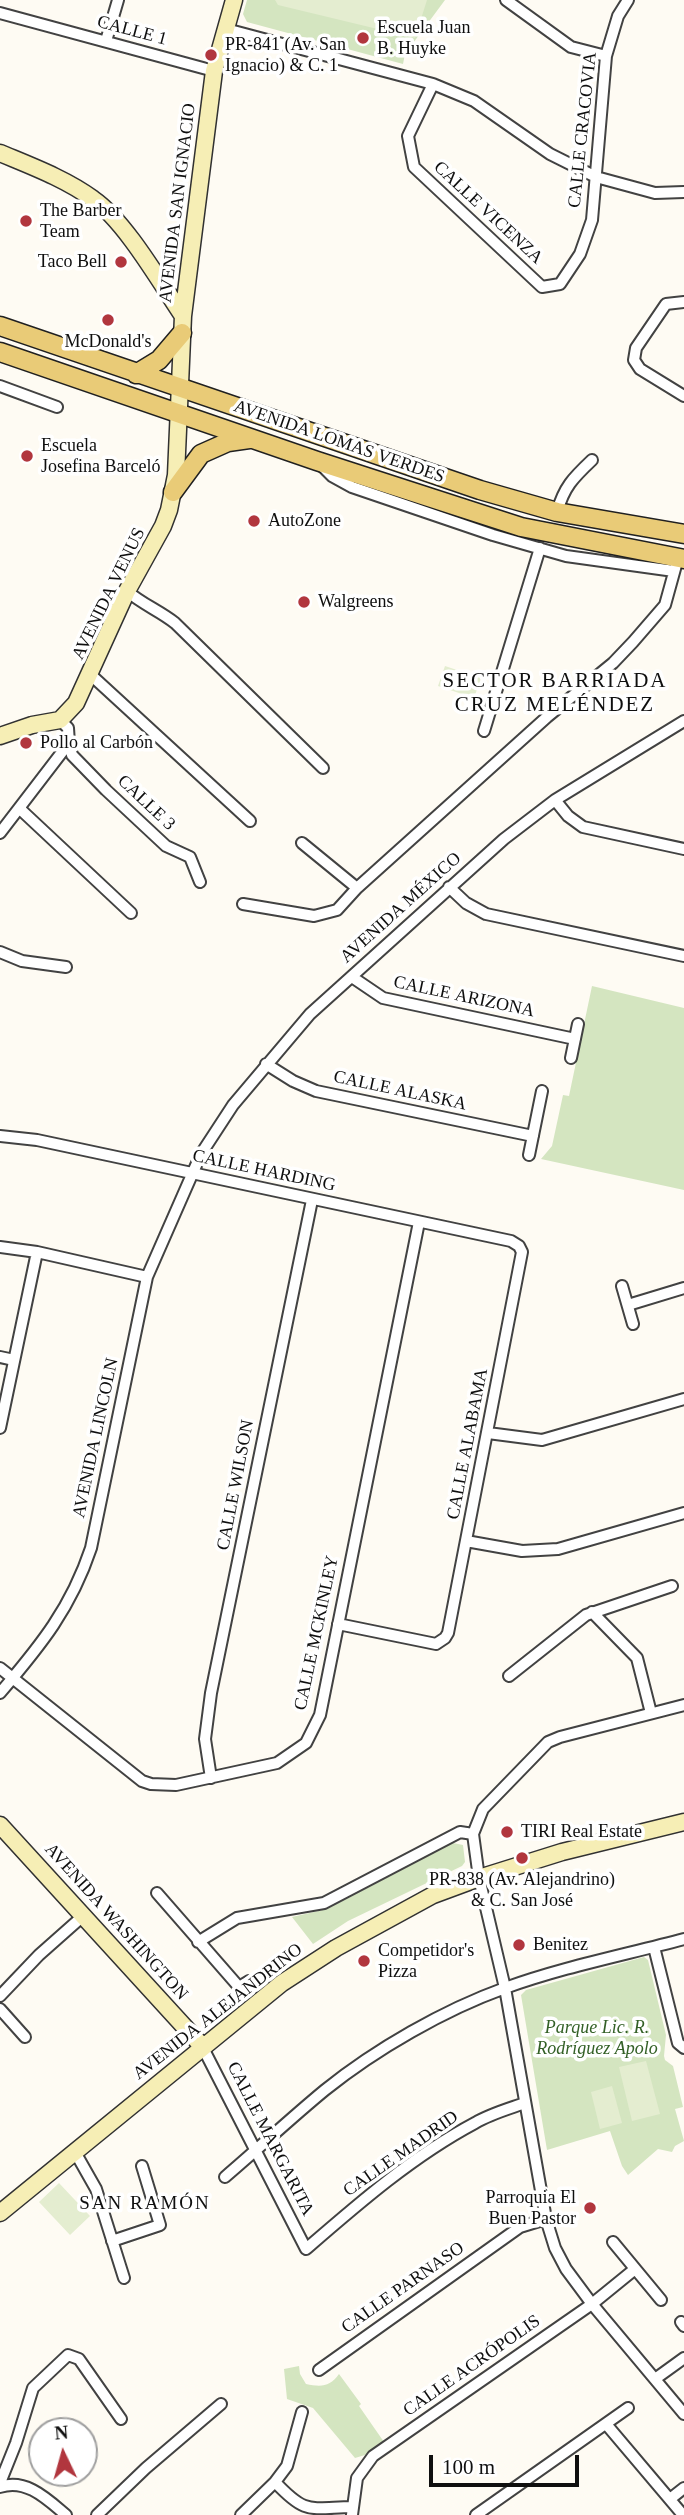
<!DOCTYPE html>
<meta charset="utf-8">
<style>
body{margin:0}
#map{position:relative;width:684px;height:2515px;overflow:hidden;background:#fefbf3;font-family:"Times New Roman",serif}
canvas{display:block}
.north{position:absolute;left:28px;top:2417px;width:70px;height:70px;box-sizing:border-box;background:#fff;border:2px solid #9f9f9f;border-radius:50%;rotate:355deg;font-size:19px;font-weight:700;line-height:28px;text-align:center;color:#0f0f0f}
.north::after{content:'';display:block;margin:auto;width:24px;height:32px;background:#b1363e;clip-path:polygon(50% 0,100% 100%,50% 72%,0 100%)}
.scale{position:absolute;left:429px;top:2455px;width:150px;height:32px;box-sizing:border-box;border:4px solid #0f0f0f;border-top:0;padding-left:9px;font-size:21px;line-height:24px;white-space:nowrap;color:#0f0f0f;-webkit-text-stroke:5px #fff;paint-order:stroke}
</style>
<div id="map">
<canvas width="684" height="2515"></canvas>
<div class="north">N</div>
<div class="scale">100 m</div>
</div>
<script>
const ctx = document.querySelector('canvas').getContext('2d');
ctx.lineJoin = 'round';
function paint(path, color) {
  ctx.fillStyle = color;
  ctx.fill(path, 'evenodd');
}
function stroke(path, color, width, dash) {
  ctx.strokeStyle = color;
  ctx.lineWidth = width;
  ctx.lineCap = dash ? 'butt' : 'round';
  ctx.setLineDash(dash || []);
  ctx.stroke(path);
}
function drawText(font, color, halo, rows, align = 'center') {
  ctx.font = font + ' "Times New Roman",serif';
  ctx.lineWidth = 7;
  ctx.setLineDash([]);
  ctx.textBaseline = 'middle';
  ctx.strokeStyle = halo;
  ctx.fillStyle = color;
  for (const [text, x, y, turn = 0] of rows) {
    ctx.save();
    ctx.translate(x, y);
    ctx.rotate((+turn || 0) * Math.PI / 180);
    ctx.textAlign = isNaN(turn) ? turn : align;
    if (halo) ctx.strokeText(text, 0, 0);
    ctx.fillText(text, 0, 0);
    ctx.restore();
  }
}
paint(new Path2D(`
 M247,0H445L405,54L403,64L247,22L243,14Z
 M592,986L684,1008V1190L541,1159L552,1146L563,1095L569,1096Z
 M453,1843L463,1845L465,1862L462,1866L348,1921L313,1944L292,1917L327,1909Z
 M644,1957L648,1960L666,2035L664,2056L665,2060L673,2066L683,2107L675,2109L684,2141L675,2146L672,2152L658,2149L628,2175L622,2166L610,2131L547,2150L521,1995L526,1990Z
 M299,2366L300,2374L306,2384C321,2387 330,2387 339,2374L361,2404L359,2406L384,2442L365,2455L355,2458L313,2408L287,2399L284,2369Z`), '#d4e5c0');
paint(new Path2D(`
 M275,0H427L415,38L278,5Z
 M445,666L481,678L474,698L438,686Z
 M646,2061L660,2114L632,2121L619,2067Z
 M612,2086L622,2123L600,2129L591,2092Z
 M59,2183L90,2216L70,2235L39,2202Z`), '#e4edd0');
const street = new Path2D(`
 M506,0L571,47L606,56
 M0,13L214,71
 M226,29L433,84L474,101L550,154L596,177L655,193L684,192
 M106,41L118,0
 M433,84L408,136L414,167L542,287L560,284L580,254L592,220L606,56L618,16L628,0
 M684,302L666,304L636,348L634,360L640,369L684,396
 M0,386L57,407
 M321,465L332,476L352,487L493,535L566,556L674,571
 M557,512C564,487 573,478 592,460
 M127,591C142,604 160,611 175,623L323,768
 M91,675L250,821
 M484,731L540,548
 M69,743L72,755L106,790L166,846L190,857L200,882
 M555,800L568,816L583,827L684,849
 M20,809L131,913
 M0,833L69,743L68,728L60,720
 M302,843L357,888
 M449,887L466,903L486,914L684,956
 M243,904L314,916L337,910L357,888L547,717L613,663L633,642L665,605L678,558
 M0,952L22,961L66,967
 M352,977L383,998L575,1039
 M571,1058L578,1024
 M266,1064L293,1081L316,1091L533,1136
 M0,1136L37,1140L511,1241L519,1246L522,1252L448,1633L445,1638L436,1644L338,1624
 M529,1155L542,1091
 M0,1247L37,1252L147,1277
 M622,1286L633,1324
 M628,1305L684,1288
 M0,1357L14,1360
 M0,1428L37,1252
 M488,1433L542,1440L684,1399
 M466,1541L522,1551L558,1549L684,1513
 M592,1612L637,1658L651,1713
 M0,1668L142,1781L151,1784L176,1785L277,1763L306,1743L320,1715L419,1222
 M509,1676L586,1615L672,1586
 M0,1693C41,1645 71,1608 91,1548L147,1277L201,1154L233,1105L310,1014L504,839L555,800L684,721
 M684,1705L560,1737L548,1742L483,1809L473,1834L479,1878L505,1988L546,2219L555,2248L566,2269L592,2304L684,2414
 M211,1778L205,1739L211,1693L312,1200
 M157,1893L239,1987L249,1981
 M198,1942L237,1918L324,1903L460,1832L473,1834
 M654,1947L678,2043L684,2048
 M0,1996L39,1955L83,1916
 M0,2009L25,2037
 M202,2046L306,2249C359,2203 413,2156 475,2123C490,2114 508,2109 525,2103
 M75,2152L96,2189L124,2278
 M225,2177C259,2148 291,2118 325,2090C376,2049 444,2010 505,1988C563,1967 624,1955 684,1939
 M112,2241L160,2225L142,2166
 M613,2242L661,2300
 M681,2322L684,2326
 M319,2370L520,2227L546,2219
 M655,2379L684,2358
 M606,2424L683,2515
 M275,2482C306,2515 309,2508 352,2507
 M0,2483L16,2443L33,2388L68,2355L79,2359L121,2419
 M0,2487C26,2478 47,2499 66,2515
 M670,2499L684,2488
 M97,2515L146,2468L221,2404
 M241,2515L275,2482L287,2466L302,2412
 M352,2515L357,2478L373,2456L592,2304L635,2269
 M476,2515L628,2408`);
const secondary = new Path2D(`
 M0,153C31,166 66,179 93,199C125,221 160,282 183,316
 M0,736L32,725L60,720L76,703L127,591L163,526L169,510L176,475L183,316L214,71L234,0
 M0,1825L202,2046
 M0,2213L282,1983L336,1948L433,1895L479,1878L562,1852L684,1822`);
const primary = new Path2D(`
 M0,326L480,490L557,512L684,534
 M0,352L317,461L521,527L684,559
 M136,374L159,360L182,333
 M173,492L201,454L228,442L249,439`);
stroke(street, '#424242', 14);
stroke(secondary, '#313131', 19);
stroke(primary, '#202020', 21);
stroke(street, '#fff', 10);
stroke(secondary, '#f6eeb5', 16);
stroke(primary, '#e9cb77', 18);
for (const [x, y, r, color] of [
 [363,38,7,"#b1363e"],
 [211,55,7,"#b1363e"],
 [26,221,7,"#b1363e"],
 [121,262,7,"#b1363e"],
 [108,320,7,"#b1363e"],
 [27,456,7,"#b1363e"],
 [254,521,7,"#b1363e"],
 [304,602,7,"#b1363e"],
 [26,743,7,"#b1363e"],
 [507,1832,7,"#b1363e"],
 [522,1858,7,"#b1363e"],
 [519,1945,7,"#b1363e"],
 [364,1961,7,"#b1363e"],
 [590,2208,7,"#b1363e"]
]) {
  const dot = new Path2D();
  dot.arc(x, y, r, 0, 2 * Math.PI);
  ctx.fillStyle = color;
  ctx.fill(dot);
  stroke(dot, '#fff', 2.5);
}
drawText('18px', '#0f0f0f', '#fff', [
 ["Escuela Juan",377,28],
 ["B. Huyke",377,49],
 ["PR-841 (Av. San",225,45],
 ["Ignacio) & C. 1",225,66],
 ["The Barber",40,211],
 ["Team",40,232],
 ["Taco Bell",107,262,"right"],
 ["McDonald's",108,342,"center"],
 ["Escuela",41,446],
 ["Josefina Barceló",41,467],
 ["AutoZone",268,521],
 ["Walgreens",318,602],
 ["Pollo al Carbón",40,743],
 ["TIRI Real Estate",521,1832],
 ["PR-838 (Av. Alejandrino)",522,1880,"center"],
 ["& C. San José",522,1901,"center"],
 ["Benitez",533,1945],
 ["Competidor's",378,1951],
 ["Pizza",378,1972],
 ["Parroquia El",576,2198,"right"],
 ["Buen Pastor",576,2219,"right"]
], 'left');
drawText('18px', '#0f0f0f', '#fff', [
 ["CALLE 1",132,31,15],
 ["CALLE CRACOVIA",583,130,-84],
 ["AVENIDA SAN IGNACIO",178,203,-83],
 ["CALLE VICENZA",488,213,43],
 ["AVENIDA LOMAS VERDES",339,442,19],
 ["AVENIDA VENUS",109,594,-64],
 ["CALLE 3",146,803,43],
 ["AVENIDA MÉXICO",401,908,-42],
 ["CALLE ARIZONA",464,997,12],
 ["CALLE ALASKA",400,1091,12],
 ["CALLE HARDING",264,1171,12],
 ["AVENIDA LINCOLN",96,1438,-78],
 ["CALLE ALABAMA",468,1444,-79],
 ["CALLE WILSON",236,1485,-79],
 ["CALLE MCKINLEY",317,1633,-78],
 ["AVENIDA WASHINGTON",116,1922,48],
 ["AVENIDA ALEJANDRINO",218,2012,-38],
 ["CALLE MARGARITA",270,2139,63],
 ["CALLE MADRID",401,2154,-35],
 ["CALLE PARNASO",403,2288,-35],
 ["CALLE ACRÓPOLIS",472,2366,-35]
]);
drawText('italic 18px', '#336026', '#fff', [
 ["Parque Lic. R.",597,2028],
 ["Rodríguez Apolo",597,2049]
]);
ctx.letterSpacing = '2px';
drawText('19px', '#0f0f0f', '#fff', [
 ["SAN RAMÓN",145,2204]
]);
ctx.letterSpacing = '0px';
ctx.letterSpacing = '2px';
drawText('21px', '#0f0f0f', '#fff', [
 ["SECTOR BARRIADA",555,681],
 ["CRUZ MELÉNDEZ",555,705]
]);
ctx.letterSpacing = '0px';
</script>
